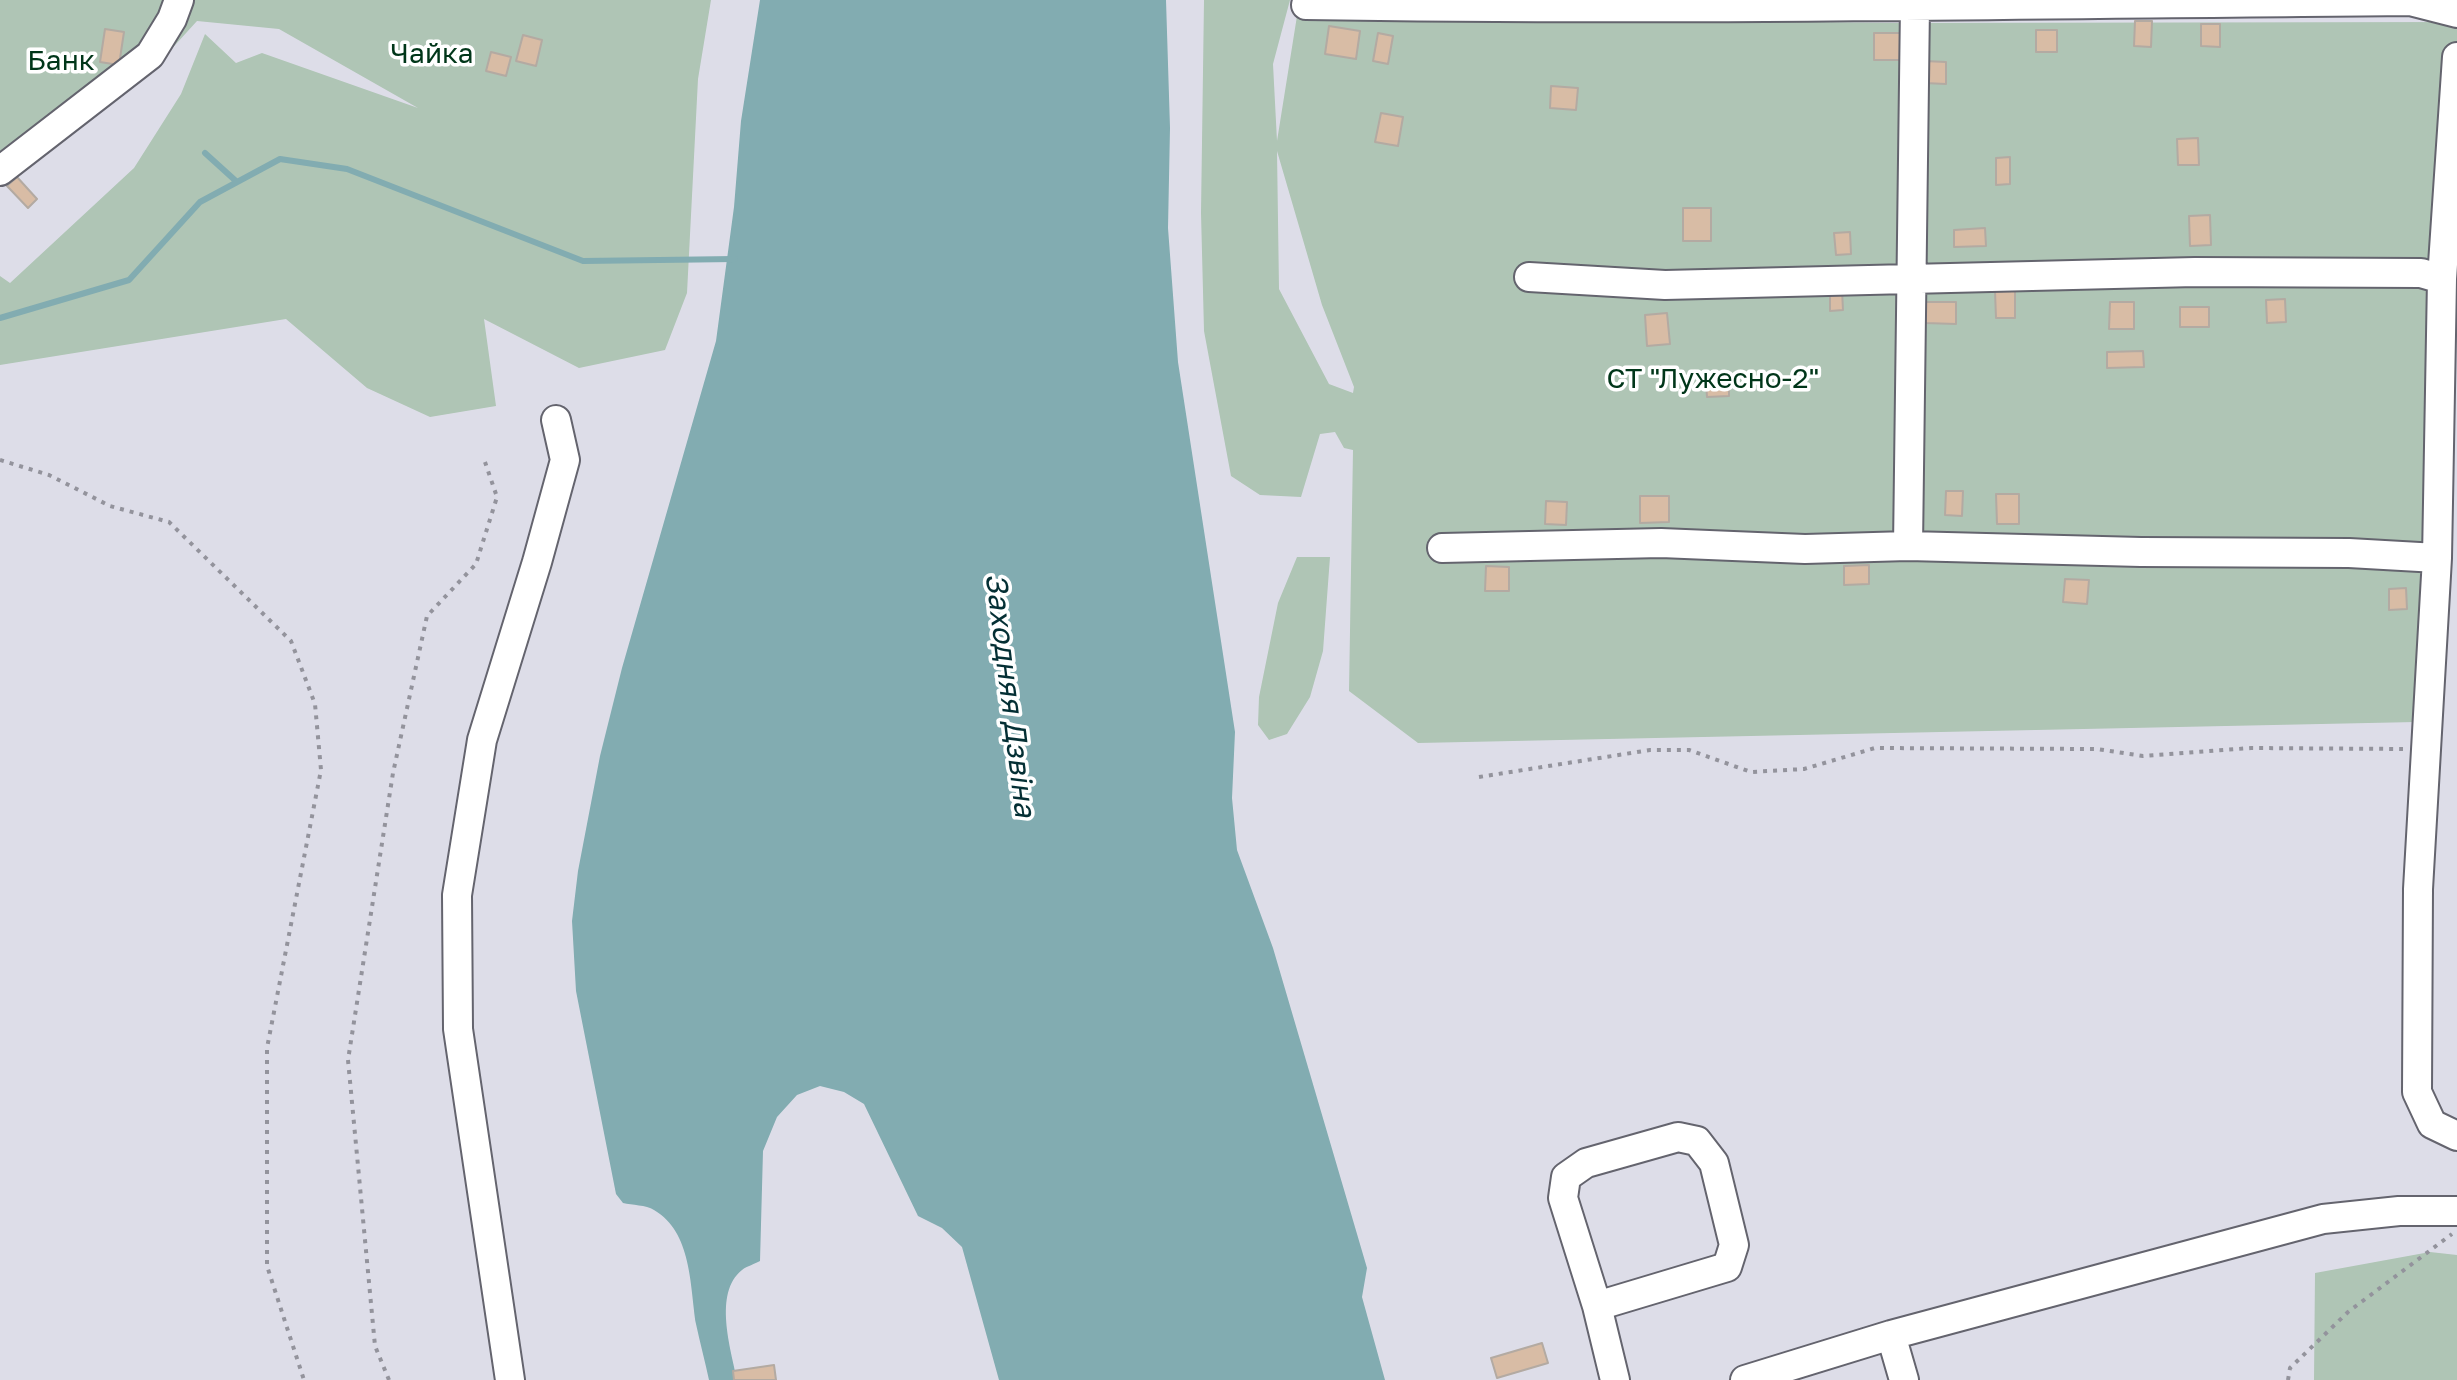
<!DOCTYPE html>
<meta charset="utf-8">
<style>
body{margin:0}
canvas{display:block;background:#dddde8}
</style>
<canvas width="2457" height="1380"></canvas>
<script>
const ctx = document.querySelector('canvas').getContext('2d');
ctx.lineJoin = 'round';
function paint(path, color) {
  ctx.fillStyle = color;
  ctx.fill(path, 'evenodd');
}
function stroke(path, color, width, dash) {
  ctx.strokeStyle = color;
  ctx.lineWidth = width;
  ctx.lineCap = dash ? 'butt' : 'round';
  ctx.setLineDash(dash || []);
  ctx.stroke(path);
}
function drawText(font, color, halo, rows, align = 'center') {
  ctx.font = font + ' "Golos Text",sans-serif';
  ctx.lineWidth = 7;
  ctx.setLineDash([]);
  ctx.textBaseline = 'middle';
  ctx.strokeStyle = halo;
  ctx.fillStyle = color;
  for (const [text, x, y, turn = 0] of rows) {
    ctx.save();
    ctx.translate(x, y);
    ctx.rotate((+turn || 0) * Math.PI / 180);
    ctx.textAlign = isNaN(turn) ? turn : align;
    if (halo) ctx.strokeText(text, 0, 0);
    ctx.fillText(text, 0, 0);
    ctx.restore();
  }
}
paint(new Path2D(`
 M0,0H711L698,79L687,293L665,350L579,368L484,319L496,406L430,417L367,388L286,319L0,365V276L10,283L134,168L181,94L205,34L236,63L262,53L418,108L279,29L197,21L156,66L0,184Z
 M1204,0H1290L1273,64L1277,141L1297,16L1900,23L2457,22V98L2439,96L2416,722L1418,743L1349,691L1353,450L1344,448L1335,432L1320,434L1301,497L1260,495L1231,476L1204,331L1201,213ZM1277,151L1322,305L1354,387L1353,393L1329,384L1279,289Z
 M1297,557H1330L1323,651L1310,697L1287,734L1269,740L1258,725L1259,697L1278,603Z
 M2430,1252L2457,1255V1380H2314L2315,1273Z`), '#afc5b5');
paint(new Path2D(`
 M760,0H1166L1170,128L1168,228L1178,362L1235,732L1232,798L1237,850L1273,948L1367,1268L1362,1297L1385,1380H999L962,1247L942,1228L918,1216L864,1104L844,1092L820,1086L797,1095L777,1117L763,1151L760,1261C755,1264 747,1266 742,1270C713,1293 731,1349 737,1380H709C705,1361 700,1343 696,1324C690,1286 692,1232 654,1210C646,1205 632,1205 623,1203L616,1194L576,991L572,921L578,871L600,756L622,668L716,341L734,207L741,121Z`), '#82acb1');
stroke(new Path2D(`
 M205,153L237,182
 M0,318L129,280L200,202L280,159L347,169L583,261L735,259`), '#82acb1', 6);
const building = new Path2D(`
 M2135,21H2152L2151,47L2134,46Z
 M2201,24H2220V47L2201,46Z
 M1329,26L1360,31L1356,59L1325,54Z
 M105,29L124,32L119,65L100,62Z
 M2036,30H2057V52H2036Z
 M1378,33L1393,36L1388,64L1373,61Z
 M1874,33H1900V60H1874Z
 M523,35L542,40L536,66L516,61Z
 M491,52L511,57L506,76L486,71Z
 M1924,61L1946,62V84L1924,83Z
 M1551,86L1578,88L1576,110L1550,108Z
 M1381,113L1403,117L1398,146L1375,142Z
 M2198,138L2199,165H2178L2177,139Z
 M2010,157V184L1996,185V158Z
 M17,177L37,199L28,208L7,186Z
 M1683,208H1711V241H1683Z
 M2210,215L2211,245L2190,246L2189,216Z
 M1985,228L1986,246L1954,247V230Z
 M1850,232L1851,254L1836,255L1834,233Z
 M1842,290L1843,310L1830,311V291Z
 M1995,291H2015V318H1996Z
 M2285,299L2286,322L2267,323L2266,300Z
 M1926,302H1956V324L1925,323Z
 M2110,302H2134V329H2109Z
 M2180,307H2209V327H2180Z
 M1667,313L1670,344L1647,346L1645,315Z
 M2143,351L2144,367L2107,368V352Z
 M1729,380V396L1707,397L1706,382Z
 M1946,491H1963L1962,516L1945,515Z
 M1996,494H2019V524H1997Z
 M1640,496H1669V522L1640,523Z
 M1546,501L1567,502L1566,525L1545,524Z
 M1869,565V584L1844,585V566Z
 M1486,566L1509,567V591H1485Z
 M2065,579L2089,580L2087,604L2063,602Z
 M2406,588L2407,609L2389,610V589Z
 M1542,1343L1548,1363L1497,1378L1491,1358Z
 M774,1365L776,1380H734L733,1371Z`);
paint(building, '#d8bca5');
stroke(building, '#b3aaa2', 2);
const minor = new Path2D(`
 M1306,5C1674,11 2042,4 2410,1L2457,13
 M2457,57L2442,279L2437,558L2418,889L2417,1092L2432,1124L2457,1136
 M0,171L150,55L172,19L179,0
 M1529,277L1665,285L2195,272L2421,273L2442,279
 M1908,546L1915,5
 M1442,548L1661,543L1805,549L1908,546L2141,552L2349,553L2437,558
 M1597,1306L1727,1267L1734,1245L1714,1163L1697,1141L1678,1137L1586,1163L1566,1177L1563,1198L1597,1306L1615,1380
 M1891,1335L1904,1380
 M510,1380L458,1029L457,895L482,740L537,562L565,460L556,420
 M1745,1380L1891,1335L2323,1219L2399,1211H2457`);
stroke(minor, '#64646e', 32);
stroke(new Path2D(`
 M0,460L49,475L110,506L169,522L291,641L315,704L321,770L267,1048V1266L304,1380
 M1479,777L1650,750H1689L1751,772L1804,769L1875,748L2097,749L2143,756L2251,748L2403,749
 M389,1380L375,1346L348,1060L393,773L427,616L476,564L497,497L485,462
 M2288,1380L2290,1368L2348,1312L2452,1234`), '#93939c', 4, [4, 6]);
stroke(minor, '#fff', 28);
drawText('28px', '#003619', '#fff', [
 ["Чайка",432,54],
 ["Банк",61,61],
 ["СТ \"Лужесно-2\"",1713,379]
]);
drawText('italic 30px', '#042f34', '#fff', [
 ["Заходняя Дзвіна",1010,695,83]
]);
</script>
